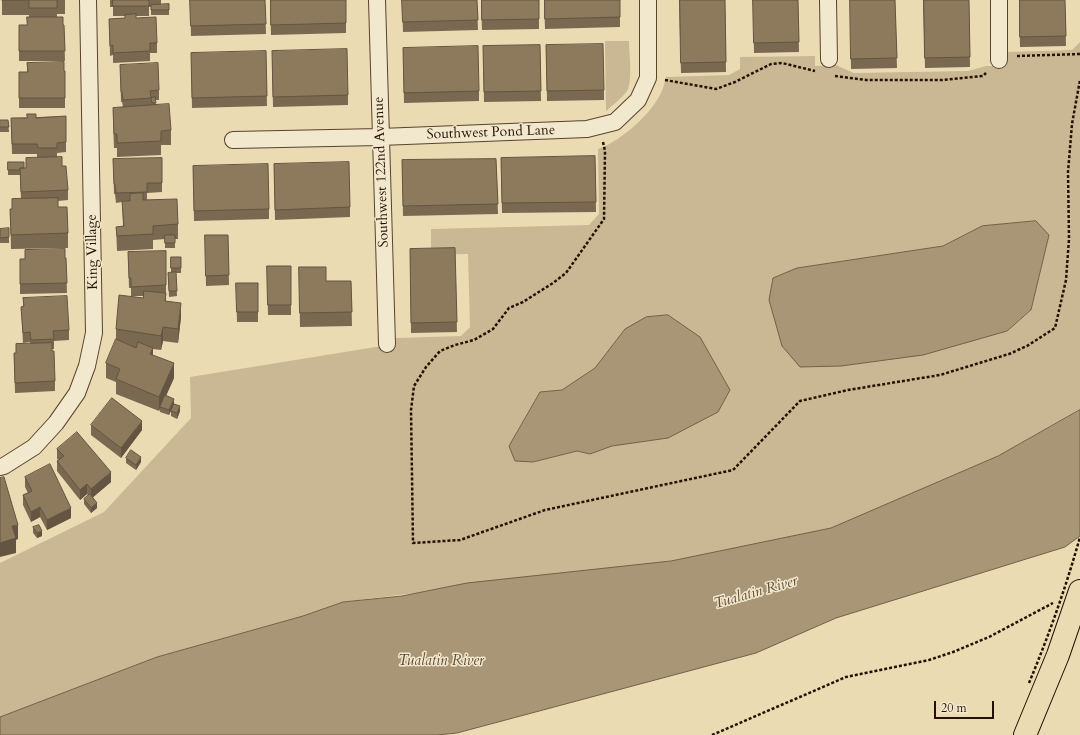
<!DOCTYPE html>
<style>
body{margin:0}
#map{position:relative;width:1080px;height:735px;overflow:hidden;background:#ebdbb3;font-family:Cardo,serif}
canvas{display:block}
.scale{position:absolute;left:934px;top:701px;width:60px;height:18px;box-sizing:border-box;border:2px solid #271000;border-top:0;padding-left:5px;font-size:12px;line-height:14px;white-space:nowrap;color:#271000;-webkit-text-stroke:3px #f2e8ce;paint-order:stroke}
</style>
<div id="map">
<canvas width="1080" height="735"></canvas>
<div class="scale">20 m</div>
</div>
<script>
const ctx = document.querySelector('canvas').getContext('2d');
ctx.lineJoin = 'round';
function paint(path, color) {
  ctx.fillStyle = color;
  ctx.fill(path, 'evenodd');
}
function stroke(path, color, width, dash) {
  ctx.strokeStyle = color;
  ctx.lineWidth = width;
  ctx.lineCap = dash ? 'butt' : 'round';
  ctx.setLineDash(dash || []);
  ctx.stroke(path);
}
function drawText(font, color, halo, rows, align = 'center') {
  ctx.font = font + ' Cardo,serif';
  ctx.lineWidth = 3;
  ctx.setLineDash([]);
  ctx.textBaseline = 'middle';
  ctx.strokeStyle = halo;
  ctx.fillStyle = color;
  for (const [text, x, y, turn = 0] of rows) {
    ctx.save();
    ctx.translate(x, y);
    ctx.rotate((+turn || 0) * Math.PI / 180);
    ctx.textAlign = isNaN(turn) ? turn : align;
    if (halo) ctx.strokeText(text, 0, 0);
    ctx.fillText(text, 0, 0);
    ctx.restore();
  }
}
paint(new Path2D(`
 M605,41H629C629,53 633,81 627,91C622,98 613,105 606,111Z
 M1080,42V410L998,456L831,528L671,561L343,602L303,616L157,657L0,717V563L104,512L191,418L190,377L382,346L396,345V338L461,336L470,327L468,254L431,255V229L589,225L599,214L598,149C617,143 645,119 655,103C661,95 664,86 666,77L729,75L740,69V57L815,56V66L836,65L854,73L968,71L986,66H1006V52L1072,50ZM982,226L1049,235L1031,311L1007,331L797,268L943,246ZM625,329L668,438L612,446L590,454L577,451L533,462L516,433L540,392L562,390L595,368Z`), '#cab895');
const water = new Path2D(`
 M1036,221L1049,235L1031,310L1007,331L923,355L841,366L800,367L782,346L769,300L773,278L797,268L943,246L982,226Z
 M668,315L700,337L730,390L718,412L668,438L612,446L590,454L577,451L533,462L515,461L509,446L540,392L562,390L595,368L625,329L646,317Z
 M1080,410V536L1065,547L836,618L756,653L457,733L437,735H0V717L157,657L303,616L343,602L402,596L467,583L671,561L831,528L998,456Z`);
paint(water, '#a89676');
stroke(water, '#746047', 1);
const minor = new Path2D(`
 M377,0L387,344
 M828,0L829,59
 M999,0V60
 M233,140L380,137L587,129L615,122L638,100L648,78V0
 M0,467L4,466L34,447L56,423L77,393L87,366L94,333L88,0`);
const trunk = new Path2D(`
 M1025,735L1058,655L1080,591`);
stroke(minor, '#58432d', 18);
stroke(trunk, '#271000', 24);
stroke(new Path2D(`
 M1017,56L1080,54
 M835,76L866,80H942L983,76L986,73
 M665,80L716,89L735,82L771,64L782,63L815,71
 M603,142L605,151L604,219L566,273L553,283L523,302L509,308L493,329L474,340L455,345L440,351L426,367L414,386L411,410L413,543L460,540L545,510L733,470L800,401L848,390L940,375L1009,354L1027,346L1055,328L1066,280L1069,239L1068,172L1072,124L1080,80
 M712,735L846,677L929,660L953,652L989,637L1053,603`), '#271000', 2.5, [3, 2]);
stroke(minor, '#f2e8ce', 16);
stroke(trunk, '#ebdbb3', 22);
stroke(new Path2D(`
 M1029,683C1049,635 1066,587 1080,537`), '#271000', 2.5, [3, 2]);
paint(new Path2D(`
 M2,0H65V14H57V17L63,25H64L65,61H19V25H27L29,17V15H2Z
 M110,0H161V5L169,4V15H151V7H149V16H136V18L157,43V53H150V61L113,63V55L110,56L109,19L125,18V16H113V7H110Z
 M190,0H265L266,34L191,36Z
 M270,0H346V33L271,35Z
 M402,0H477L478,30L403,32Z
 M481,0H539V29L482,30Z
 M544,0H620V27L545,29Z
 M679,0H725L726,72L681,73Z
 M753,0H798L799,52L754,53Z
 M850,0H895L897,68L851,69Z
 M923,0H969L970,67L925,68Z
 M1019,0H1065L1066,46L1020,47Z
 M540,45L541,101L484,102L483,46Z
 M546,45L604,90V100L547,101Z
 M403,48L479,91V101L404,103Z
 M266,51L267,106L192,108L191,63Z
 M272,61L348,95V105L273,107Z
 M27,63L65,71V108H19V72H27Z
 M120,65L159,90V100H155L156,105L171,130V145H161V155L117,157V148H114L113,122V108L123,107L122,102H121Z
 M66,116V152L57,153V157L62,166L68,190V200L58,201V207L68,233V248L11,249L10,209H12L21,199L20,175H8V162L24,168H26L37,158V154H12L11,118Z
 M0,120H8L9,132H0Z
 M595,156L596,212L502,213L501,158Z
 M162,158V192L147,193V200L178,224V239H175V248H165V239L153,240V249L117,251L116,227L123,226L122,202L116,203L115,194H114L113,159Z
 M496,159L498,214L403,216L402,160Z
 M274,164L350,207V217L275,220Z
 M193,166L269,209V219L194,221Z
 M0,229L9,237V243H0Z
 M205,235H228L229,285L206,286Z
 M455,248L457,332L411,333L410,249Z
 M166,251V301L181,317L178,343L163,341L161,350L153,349V355L174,378L166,396L180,411L177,419L171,416V411L169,415L160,412V408L159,411L116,394V382L106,378V363L116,340V329L131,296V288H129L128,252ZM131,296H144L143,298Z
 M171,257H181V273H176L177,296L169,297L168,273H171Z
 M66,258L67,293L20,294V259Z
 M267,266H291V315H268Z
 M299,267L326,281H351L352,326L300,327Z
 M236,283H258V322H237Z
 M23,298L69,330V340L54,341V349H52L55,381V391L15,393L14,353H16L30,343V342L23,343L21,307L23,306Z
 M91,425L142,430L121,458L91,435Z
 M57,449L111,482L93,497L97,508L91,513L84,504V499L89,496L87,494L80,500L57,471V461L59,460L57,459Z
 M126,458L141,462L136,470L126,463Z
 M25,477L71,518L47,530L40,517L31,522L23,505V495L28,493L25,487Z
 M33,527L42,536L37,538L33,533Z`), '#796950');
paint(new Path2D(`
 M181,303V317L178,343V329Z
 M163,327V341L161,350V336Z
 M153,348V363L150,354Z
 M174,363V378L159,411V397Z
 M174,399V404L169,415V410Z
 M180,406V411L177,419V413Z
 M142,421V430L121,458V448Z
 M141,457V462L136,470V465Z
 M111,472V482L91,499V489Z
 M87,484V494L80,500V490Z
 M97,503V508L91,513V508Z
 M40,507V517L31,522V512Z
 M71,508V518L47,530V520Z
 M18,525V539L16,540V553L0,557V543L12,526Z
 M42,531V536L37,538V533Z`), '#635541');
const building = new Path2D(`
 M2,0H57V8H29V0Z
 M113,0H149V6H113Z
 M190,0H265L266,24L191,26Z
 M271,0H346V23L271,25Z
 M402,0H477L478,20L403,22Z
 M482,0H539V19L482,20Z
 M545,0H620V17L545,19Z
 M680,0H725L726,62L681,63Z
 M753,0H798L799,42L754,43Z
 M850,0H895L897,58L851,59Z
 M924,0H969L970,57L925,58Z
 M1020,0H1065L1066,36L1020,37Z
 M169,4V10H151V5Z
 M136,14V18L156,17L157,43H150V51L113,53V45L110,46L109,19L125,18V15Z
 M27,17H63V25H64L65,51H19V25H27Z
 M603,44L604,90L547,91L546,45Z
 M540,45L541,91L484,92L483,46Z
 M478,46L479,91L404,93L403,48Z
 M347,49L348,95L273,97L272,51Z
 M266,51L267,96L192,98L191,53Z
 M64,62V71H65V98H19V72H28L27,63Z
 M158,63L159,90L150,91L151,98L123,100L122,92H121L120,65Z
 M155,97L156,103H152L151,98Z
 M169,104L171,130L161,131V141L117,143V134H114L113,108Z
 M27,114H36V118L66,116V142L57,143V148H38L37,144H12L11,118H27Z
 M0,120H8L9,127H0Z
 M595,156L596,202L502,203L501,158Z
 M62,157V166H66L68,190L21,192L20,168H26V158Z
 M162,158V183H147V192L116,193L115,184H114L113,159Z
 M496,159L498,204L403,206L402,160Z
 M8,162H24V168H20V170H8Z
 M349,162L350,207L275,210L274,164Z
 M268,164L269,209L194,211L193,166Z
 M143,193V200L177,199L178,224L153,226V234L117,236L116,227L124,226L122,201H130V194Z
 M58,198V207H67L68,233L11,235L10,209H12V199Z
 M9,228V237L0,238V229Z
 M165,235H175V243H165Z
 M205,235H228L229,275L206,276Z
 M455,248L457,322L411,323L410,249Z
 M65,249V258H66L67,283L20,284V259H25V250Z
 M166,251V285L131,287V278H129L128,252Z
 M171,257H181V268H171Z
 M267,266H291V305H268Z
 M299,267H326V281H351L352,312L300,313Z
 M176,272L177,291H169L168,273Z
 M236,283H258V312H237Z
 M144,291L166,293L165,301L181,303L178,329L163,327L161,336L116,329L119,295L143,298Z
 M67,296L69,330L53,331L54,339L31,340L30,332L23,333L21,307L24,306L23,298Z
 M116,339L136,348L138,342L153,348L150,354L174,363L159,397L116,379L120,369L106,363Z
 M52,343V351H54L55,381L15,383L14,353H16V344Z
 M165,395L174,399L169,410L160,407Z
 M112,398L142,421L121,448L91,425Z
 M174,404L180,406L177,413L171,411Z
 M77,432L111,472L91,489L87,484L80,490L57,461L64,456L57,449Z
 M131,450L141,457L136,465L126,458Z
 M50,464L71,508L47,520L40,507L31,512L23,495L32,491L25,477Z
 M4,477L18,525L12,526L16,538L0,543V478Z
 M90,494L97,503L91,508L84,499Z
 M39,525L42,531L37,533L33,527Z`);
paint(building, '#8d7a5d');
stroke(building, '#635541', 1);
drawText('14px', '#271000', '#f2e8ce', [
 ["Southwest Pond Lane",491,133,-2],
 ["Southwest 122nd Avenue",382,172,-92],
 ["King Village",93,252,-91]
]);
drawText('italic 15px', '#614c35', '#f2e8ce', [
 ["Tualatin River",756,593,-16],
 ["Tualatin River",441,662]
]);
</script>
